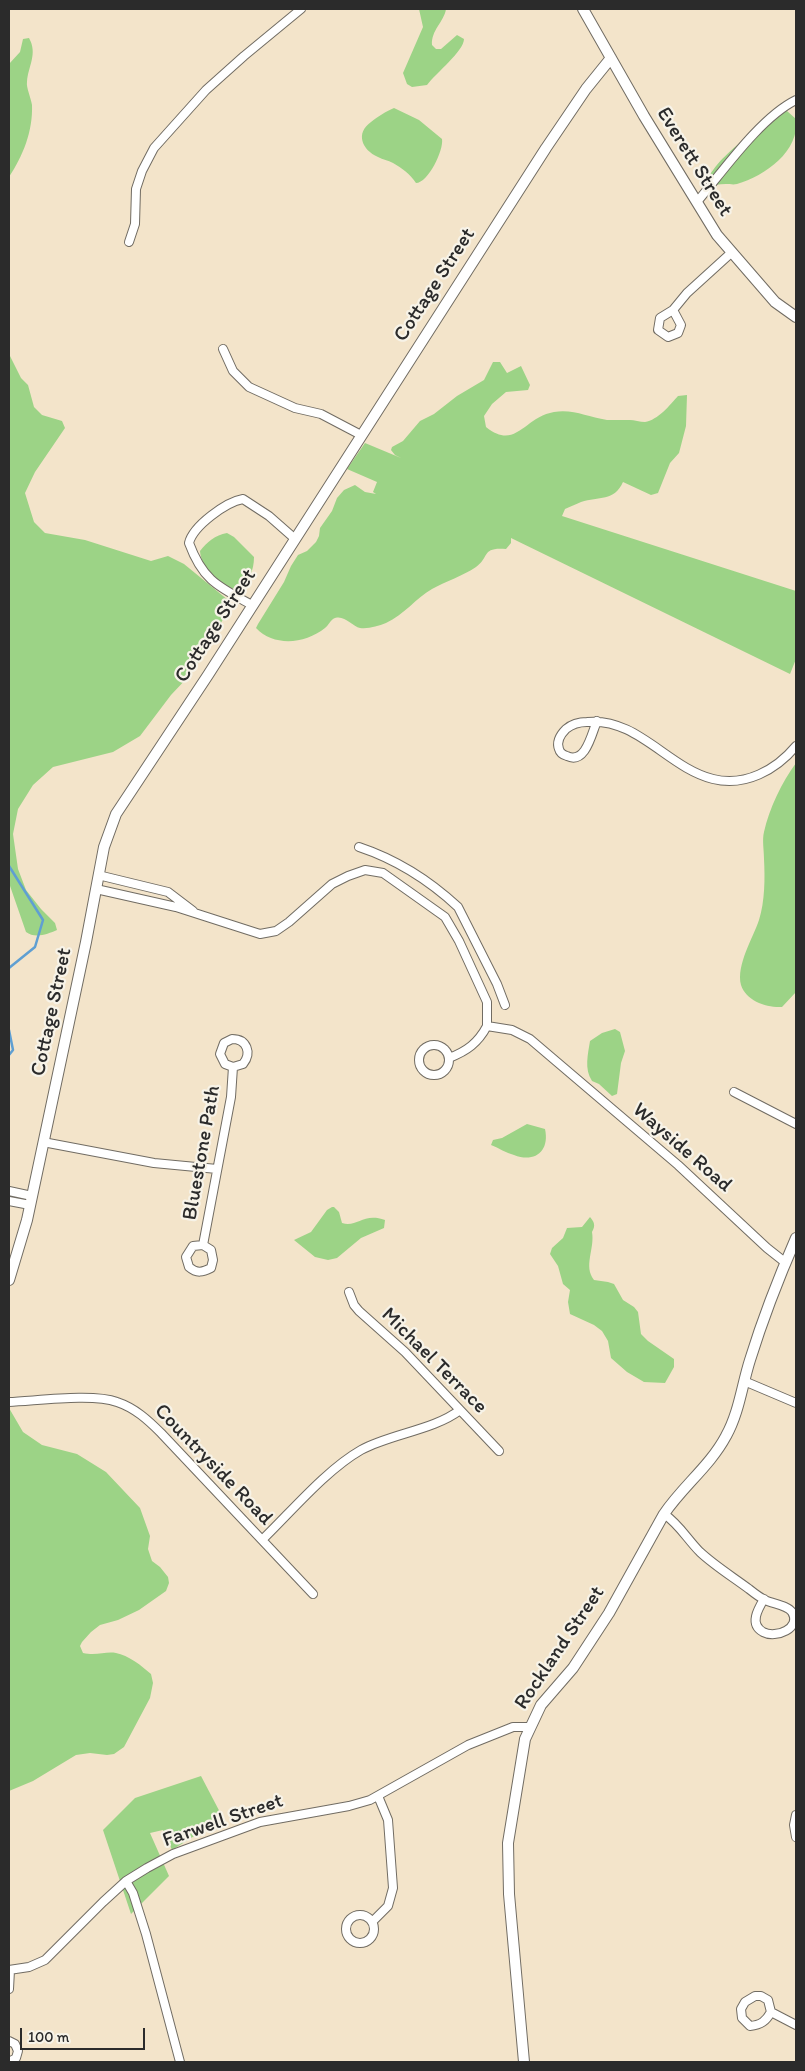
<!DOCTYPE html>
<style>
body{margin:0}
#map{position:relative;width:805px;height:2071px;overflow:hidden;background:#f3e4ca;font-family:Itim,sans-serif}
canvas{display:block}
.frame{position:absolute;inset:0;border:10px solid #2b2b2b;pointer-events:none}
.scale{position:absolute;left:20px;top:2028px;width:125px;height:22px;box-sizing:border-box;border:2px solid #2b2b2b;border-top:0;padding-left:6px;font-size:15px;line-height:18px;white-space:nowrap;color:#2b2b2b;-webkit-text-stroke:4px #f7f3e8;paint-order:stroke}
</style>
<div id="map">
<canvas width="805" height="2071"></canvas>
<div class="frame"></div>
<div class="scale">100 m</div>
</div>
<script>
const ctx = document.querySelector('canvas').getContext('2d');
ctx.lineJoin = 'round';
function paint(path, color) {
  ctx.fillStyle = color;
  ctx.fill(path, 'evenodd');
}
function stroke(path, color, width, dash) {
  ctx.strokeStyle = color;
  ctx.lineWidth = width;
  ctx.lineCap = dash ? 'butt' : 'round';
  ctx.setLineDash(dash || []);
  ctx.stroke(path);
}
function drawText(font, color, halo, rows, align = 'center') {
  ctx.font = font + ' Itim,sans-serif';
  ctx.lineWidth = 4.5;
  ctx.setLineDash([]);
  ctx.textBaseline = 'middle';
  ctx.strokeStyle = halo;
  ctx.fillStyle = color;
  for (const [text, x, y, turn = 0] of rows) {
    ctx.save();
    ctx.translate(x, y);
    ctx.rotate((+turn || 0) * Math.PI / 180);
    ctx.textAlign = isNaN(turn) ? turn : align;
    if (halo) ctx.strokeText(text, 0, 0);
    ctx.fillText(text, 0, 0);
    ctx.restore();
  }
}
paint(new Path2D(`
 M419,9H446C444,22 431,30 432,45L436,49H441L457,35L464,39C464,51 436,73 427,85L412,87L407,84L403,73L423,27Z
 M29,38C38,54 28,66 27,82C26,87 31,98 32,105C33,131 23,156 9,177V64L20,52L23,39Z
 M394,108L419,120L442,139C444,150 428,183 416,183C410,174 402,168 393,163C388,160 383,160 378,157C362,150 355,133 371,122C379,116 385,112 394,108Z
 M787,111L796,119C800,151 765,176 737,184C733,185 730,184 726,184C719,184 713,185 706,187C707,163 762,125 782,112Z
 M9,354L21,378L28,385L34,407L42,415L62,421L65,428L35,472L25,493L34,522L45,533L85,540L151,561L168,556L184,564L228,600L230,605L208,649L188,677L171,695L140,736L113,752L53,767L33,785L18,809L13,834L18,869L26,890L41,909L55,923L57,930C48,934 35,939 26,932L9,883Z
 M493,362H500L507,373L521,366L530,385L528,390L506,392L492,404L484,416L486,427C516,451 524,417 554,412C574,409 587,417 607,420C614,420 622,420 630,420C634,420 640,422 645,422C658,420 670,405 678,396L687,395L686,426L679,453L670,463L658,493L651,495L623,482C614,502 599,496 581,502C576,504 570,507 565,509L562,516L796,591V659L790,674L511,538V543L506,549C481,547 490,557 476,567C463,576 446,581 432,589C416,598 404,615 386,623C378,626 369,629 360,628C352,626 343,613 333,619C330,621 328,626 325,628C305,644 274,647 256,628L258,624L284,582L291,566L298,555L307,551L316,542L319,536L320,528L332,511L337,498L344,490L355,485L365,492L376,494L373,492L377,482L347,469L365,443L401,458L395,455L391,450L392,447L403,441L420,421L434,414L457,396L484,380Z
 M227,533L234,537L254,557C254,571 249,581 237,589C220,588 201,568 200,551C207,542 215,535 227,533Z
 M796,763L795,784L796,796V992L782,1007C767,1008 746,1001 741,985C736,965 753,938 759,920C765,901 765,878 764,859C764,850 762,840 764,832C769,809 782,782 796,763Z
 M615,1029L620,1032L625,1051L621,1063L617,1094L612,1096L599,1084L592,1081C584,1069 588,1054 590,1041L602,1033Z
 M527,1124L545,1129C550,1152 534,1163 514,1155C506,1153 499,1148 491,1145L493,1140L502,1138Z
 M332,1207H334L339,1212L342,1223C357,1228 363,1212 385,1220L384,1228L361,1238L337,1258L328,1260L315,1257L294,1240L311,1232L327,1210Z
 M590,1217C594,1222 596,1225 592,1232C595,1249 583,1266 594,1280L608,1282L614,1284L623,1300L634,1307L638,1312L641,1334L648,1341L674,1359V1367L665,1383L644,1382L627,1372L611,1358L608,1341L602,1331L594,1325L570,1314L568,1302L570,1290L563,1284L558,1266L550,1254L552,1248L563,1238L567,1228L582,1227Z
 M9,1408L23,1432L42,1445L77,1454L106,1472L140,1508L150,1536L148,1549L152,1561L160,1567L168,1577L169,1583L166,1591L139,1610L118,1620L100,1625L91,1632L82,1642L80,1646L83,1653C97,1656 106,1651 116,1653C128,1655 142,1666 151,1674L153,1683L150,1698L124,1747L114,1754L107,1755L90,1753L76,1755L33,1781L9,1791Z
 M201,1776L223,1818L172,1850L163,1830L150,1833L169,1876L131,1914L103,1830L135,1798Z`), '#9cd386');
stroke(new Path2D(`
 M9,866L43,920L35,947L9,968
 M9,1030L13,1050L9,1055`), '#5f9fd2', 2.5);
const minor = new Path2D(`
 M697,202C723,171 761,117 796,100
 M129,242L135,224L136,189L142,171L154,148L206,90L244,56L301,9
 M673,310L681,325L678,333L668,337L658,330L660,318L673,310L687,293L731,253
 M223,349L233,371L249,387L295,408L321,414L361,435
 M252,605C219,587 203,581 189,543C193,526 226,502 243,499L269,516L294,538
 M597,721C592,732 586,765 567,756C563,755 560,753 559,749C556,741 561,734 566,729C572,724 580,722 587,722C637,717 668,768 713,779C745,787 776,770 796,746
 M359,847C395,859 430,881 458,907L497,984L505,1005
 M98,875L168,892L193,911
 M96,889L176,907L260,934L276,931L289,922L332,884L348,876L365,870L383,873L445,917L459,941L487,1002V1026L512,1030L530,1039L678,1165L767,1248L786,1263
 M419 1060a15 15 0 1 1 30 0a15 15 0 1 1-30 0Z
 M449,1058C467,1051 478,1043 487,1026
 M734,1092L796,1124
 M43,1142L154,1163L217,1169
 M9,1191L32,1196
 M9,1201L30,1205
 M203,1245L211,1250L213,1260L211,1268C203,1272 197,1274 189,1267L186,1257L193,1246L203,1245L231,1097L233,1067L243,1064C252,1053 247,1039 232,1039L224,1043L220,1054L225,1064L233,1067
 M349,1292L354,1305L359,1311L405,1352L499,1451
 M744,1381L796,1403
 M9,1402C36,1401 93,1393 117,1402C135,1408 148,1420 161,1433L313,1594
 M664,1514C679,1524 687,1539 700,1552C715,1566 733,1577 749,1589C754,1593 759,1597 765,1600C773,1604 787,1605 792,1612C802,1628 776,1639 763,1632C749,1624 758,1609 764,1599
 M262,1540C291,1512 326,1470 361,1450C390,1434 434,1430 460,1410
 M796,1815L794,1825L796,1837
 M126,1881L133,1893L146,1934L180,2062
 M346 1929a14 14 0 1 1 28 0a14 14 0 1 1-28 0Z
 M372,1922L388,1906L393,1888L388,1820L378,1796
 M9,1970L29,1967L45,1960L103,1902L126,1881L147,1868L173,1854L260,1822L349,1806L370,1800L468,1745L513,1727H529
 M9,1989L10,1970
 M755,1996H761L768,2000L771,2012C766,2021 761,2025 750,2026L742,2018L741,2009L745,2002Z
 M771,2012L796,2025
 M9,2041L15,2044L18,2051L16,2058L9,2062`);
const tertiary = new Path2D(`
 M583,9L644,116L717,235L775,302L796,317
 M9,1280L27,1220L86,942L104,847L116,814L208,675L546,148L586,89L611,58
 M524,2062L509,1894L508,1843L525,1739L541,1705L573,1668L609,1613L664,1514C683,1486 710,1466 726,1436C739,1413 742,1385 750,1360C763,1318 779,1277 796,1238`);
stroke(minor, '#716c63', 10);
stroke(tertiary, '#716c63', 12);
stroke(minor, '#fff', 8);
stroke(tertiary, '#fff', 10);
drawText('21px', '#2b2b2b', '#f7f3e8', [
 ["Everett Street",694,162,58],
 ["Cottage Street",435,285,-57],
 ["Cottage Street",216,626,-57],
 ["Cottage Street",52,1012,-78],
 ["Wayside Road",682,1148,41],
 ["Bluestone Path",202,1153,-80],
 ["Michael Terrace",434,1361,45],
 ["Countryside Road",213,1465,46],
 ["Rockland Street",560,1648,-56],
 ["Farwell Street",223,1821,-19]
]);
</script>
